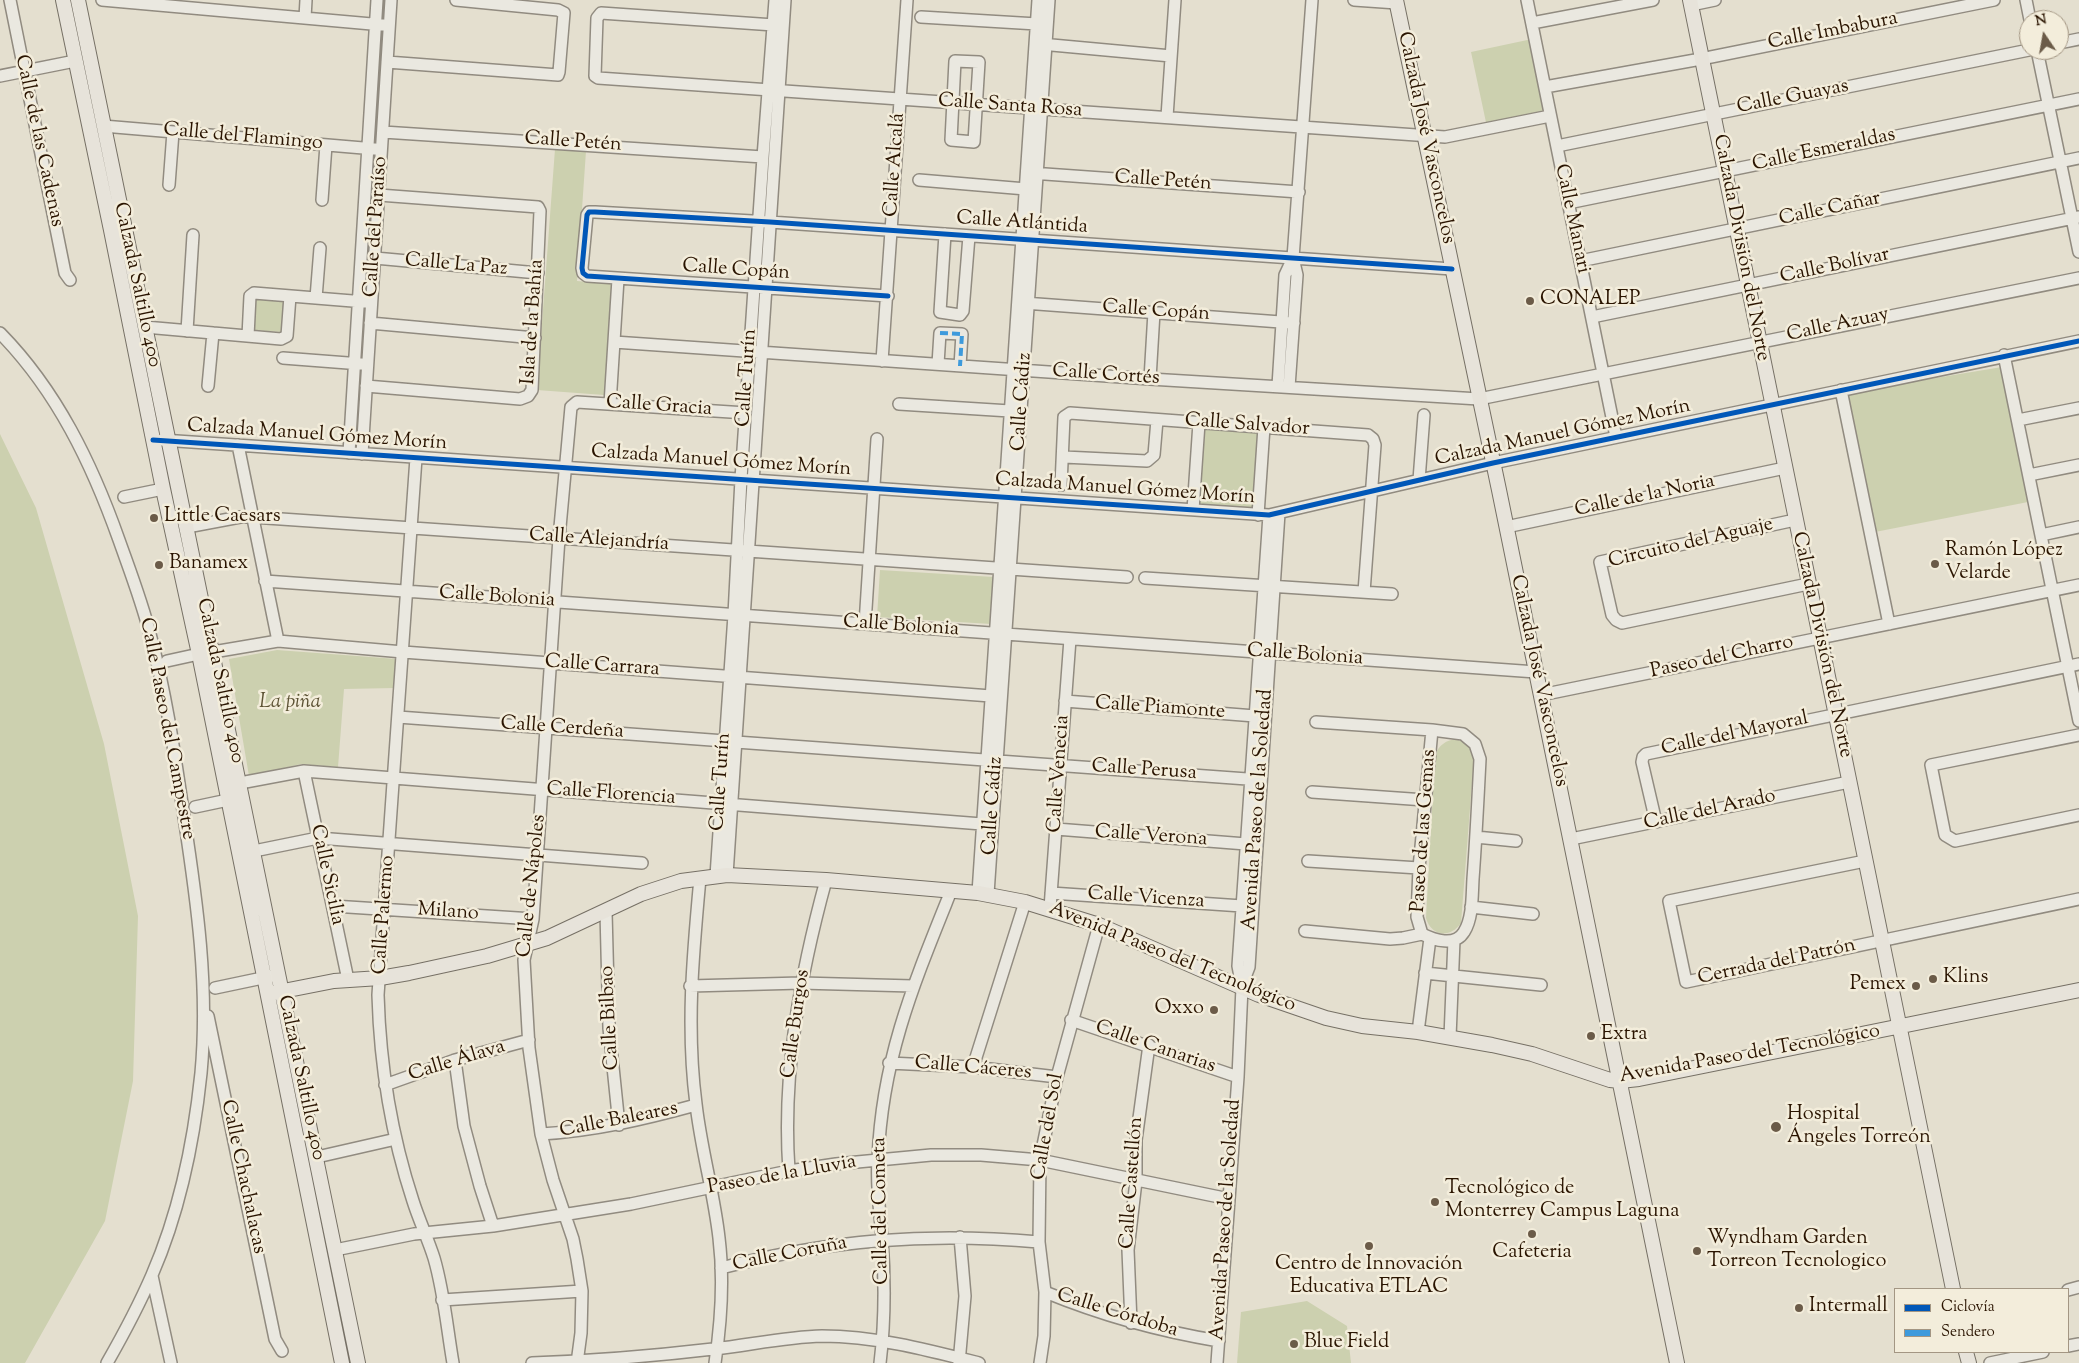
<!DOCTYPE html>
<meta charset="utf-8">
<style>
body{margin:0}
#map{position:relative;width:2079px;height:1363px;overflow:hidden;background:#e4dfcf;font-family:"Sorts Mill Goudy",serif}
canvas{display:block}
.legend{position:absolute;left:1894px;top:1288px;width:175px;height:65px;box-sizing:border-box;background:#f3eddb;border:1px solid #a39683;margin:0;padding:6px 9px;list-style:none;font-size:15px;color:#2a1400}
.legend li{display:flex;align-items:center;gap:10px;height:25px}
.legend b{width:25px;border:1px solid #a39683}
.north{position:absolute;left:2019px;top:10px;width:50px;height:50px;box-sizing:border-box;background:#f3eddb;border:1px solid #a39683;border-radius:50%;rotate:348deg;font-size:14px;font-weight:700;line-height:20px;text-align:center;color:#2a1400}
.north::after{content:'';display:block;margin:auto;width:18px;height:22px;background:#6b5b48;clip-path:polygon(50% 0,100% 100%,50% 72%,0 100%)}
</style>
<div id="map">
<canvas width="2079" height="1363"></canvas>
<ul class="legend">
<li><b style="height:6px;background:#0057b8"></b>Ciclovía</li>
<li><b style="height:6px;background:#3d9adc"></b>Sendero</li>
</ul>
<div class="north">N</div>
</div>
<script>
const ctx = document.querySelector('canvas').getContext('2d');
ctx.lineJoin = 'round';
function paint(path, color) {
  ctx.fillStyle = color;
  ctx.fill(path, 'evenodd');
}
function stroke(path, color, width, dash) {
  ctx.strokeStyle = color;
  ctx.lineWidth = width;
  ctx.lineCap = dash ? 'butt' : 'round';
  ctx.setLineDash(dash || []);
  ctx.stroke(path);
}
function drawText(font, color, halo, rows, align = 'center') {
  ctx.font = font + ' "Sorts Mill Goudy",serif';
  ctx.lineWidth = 5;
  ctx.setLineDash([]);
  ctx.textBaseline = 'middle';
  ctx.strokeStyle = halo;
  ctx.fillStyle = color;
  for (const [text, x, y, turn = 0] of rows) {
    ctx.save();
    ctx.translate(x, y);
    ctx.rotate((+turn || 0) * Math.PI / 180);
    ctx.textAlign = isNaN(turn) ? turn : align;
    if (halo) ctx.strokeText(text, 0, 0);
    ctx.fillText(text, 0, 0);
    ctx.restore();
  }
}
paint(new Path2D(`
 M1532,39L1546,114L1487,127L1471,52Z
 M555,149L586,151L577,281L612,284L604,395L537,390Z
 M255,292L285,294L282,332L252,330Z
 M2002,367L2028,502L1875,532L1845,393Z
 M1202,425L1262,430L1256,512L1195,508Z
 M0,434L36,508L104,744L138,916L133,1081L105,1221L25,1363H0Z
 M880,570L994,577L991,624L877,617Z
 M277,650L397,659L395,688L344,689L338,767L301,764L249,776L229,659Z
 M1457,739L1468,745L1474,757L1461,923C1450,939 1431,936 1426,918L1435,755C1439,745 1446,740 1457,739Z
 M1307,1301L1347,1326L1351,1363H1237L1241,1312Z`), '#ccd0af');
const minor = new Path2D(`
 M10,0L65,273L70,280
 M102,0L383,25
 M1354,0L1397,3
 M1527,0L1616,437
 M2026,0L2030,20
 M1691,5L1715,0
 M921,17L1037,24
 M305,18L306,0
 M1532,23L1653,0
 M774,25L601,13L597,18L595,76L598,78L1445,137L1550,116
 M2059,43L2079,39
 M1041,44L1171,56
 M2037,50L2079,252
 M955,61L979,62L974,142L951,140Z
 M387,62L558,75L559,72L564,13L558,10L456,0
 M0,76L75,61
 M1545,87L1701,59L1994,0
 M1167,117L1175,0
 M103,126L375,149
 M383,132L763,157
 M1557,146L2029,50
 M1031,173L1299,192
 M919,180L1026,189
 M169,185L173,132
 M322,200L326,145
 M1568,203L2079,99
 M945,234L940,312L960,315L963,311L969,236
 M375,258L538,273
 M1580,261L2079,158
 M888,296L587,276L583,273L582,268L587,215L589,212H595L770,222L1452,269
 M316,298L320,248
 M1024,303L1294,323
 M1592,317L2079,217
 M370,323L535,338
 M145,327L281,339L287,336L290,296
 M187,331L193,235
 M0,333C57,391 92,464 119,540C130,571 142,602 150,634C166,693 175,756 184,817C197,902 209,987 201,1073C194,1141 179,1213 152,1275C139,1305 123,1335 107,1363
 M248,336L250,296L254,293L365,302
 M614,342L1150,379L1479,399L2079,278
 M2004,355L2079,721
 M283,358L361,364
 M882,361L907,0
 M938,364L940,333L962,334L960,366
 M1150,379L1154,312
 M208,386L213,333
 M366,386L520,399L528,396L532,390L540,211L538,207L379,195
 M1278,386L1285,275L1293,258
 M1289,387L1297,275L1293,258L1312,0
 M1841,390L1889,624
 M610,404L618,279
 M899,404L1010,411
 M2018,420L2079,408
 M162,440L1269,515L1493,463L2079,341
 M238,445L278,641
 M349,453L377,0
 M362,454L391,0
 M1064,457L1147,461L1154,455L1157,420
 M416,458L378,995C380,1064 391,1134 413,1201C419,1220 428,1239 434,1258C444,1292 447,1328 453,1363
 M2029,475L2079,465
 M1419,480L1424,415
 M1061,485L1064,417L1070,413L1368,435L1373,439L1375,445L1364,592
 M124,497L163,489
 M1193,510L1199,423
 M1258,515L1264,427
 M1795,520L1600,562L1612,615L1616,620L1622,623L1808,584
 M187,527L240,517H252L1127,577
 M1506,527L1785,468
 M2041,535L2079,527
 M1145,578L1392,594
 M265,581L1536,672
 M865,624L877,439
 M213,652L278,641L403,652L991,696
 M167,661L199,654
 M1541,695L2079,585
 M1065,701L1255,716
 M398,717L725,741
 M1316,722L1432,730L1463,734L1475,744L1480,759C1478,799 1476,839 1473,879C1472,895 1473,918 1464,932C1455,947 1434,940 1422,934L1417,917L1419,868L1432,730
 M2079,735L1931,765L1945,835L1955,841L2079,815
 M736,742L1261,780
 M304,771L348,980
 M240,783L304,771L982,824
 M1312,792L1425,800
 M195,807L228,800
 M1656,822L1642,762L1643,757L1646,754L2079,664
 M1056,829L1246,844
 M1476,837L1516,841
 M1571,839L1849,782
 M254,851L318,838L642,863
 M1308,861L1419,868
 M1865,861L1669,901L1686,982L2079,899
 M727,875L785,0
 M716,876L734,615L741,479L763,157L775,0
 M700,878C693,954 686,1027 696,1104C701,1149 714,1193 719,1238C724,1279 721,1323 715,1363
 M978,893L1038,0
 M1051,893L1242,906
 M988,894L1049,0
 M333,906L533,919
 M1471,907L1533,914
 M1050,908L1070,639
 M606,912L609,1028L619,1125
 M1305,931L1390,939L1403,938L1422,934
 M1425,973L1541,985
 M1242,985L1249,967L1279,513
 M690,986L801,983L913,986
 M215,988L272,976
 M208,1016L275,1339L282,1351
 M1071,1020L1238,1077
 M1418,1032L1430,938
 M1450,1037L1454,940
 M455,1060L464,1126L480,1186L493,1226
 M889,1063L973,1067L1057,1077
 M973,1067L1025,902
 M385,1085L455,1060L529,1040
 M541,1134C594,1131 645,1119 696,1105
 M317,1157L396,1139
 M789,1171C782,1073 800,975 826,880
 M335,1250L414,1234L493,1226L631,1204L789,1171L836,1164L931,1155H981L1040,1160L1229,1199
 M721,1268C830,1240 927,1232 1039,1242
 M152,1276L171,1363
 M2068,1290L2079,1287
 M1045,1292C1101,1315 1158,1331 1219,1341
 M442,1300L582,1291
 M1131,1323L1128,1250L1136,1181V1140L1149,1045
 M2068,1346L2079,1344
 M532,1363C593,1361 653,1356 713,1349C750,1345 785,1337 822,1336C875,1336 928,1350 979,1363
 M577,1363L581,1333L582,1291L577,1259L573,1239L553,1180L541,1134L529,1048L524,960L533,919L559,538L571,407L577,402L746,413
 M880,1363C885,1322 885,1279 882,1238C880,1212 876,1186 878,1159C882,1058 914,983 951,891
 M959,1363L965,1296L960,1237
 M1040,1363L1044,1336L1045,1292L1039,1242L1040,1160L1057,1077L1099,925
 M1217,1363L1238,1077L1242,987L1238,966L1269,515
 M1990,1363L2043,1352`);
const major = new Path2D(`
 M63,0L111,230L163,489L199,654L342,1363
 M78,0L358,1363
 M1396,0L1499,490L1677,1363
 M1690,0L1953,1289
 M268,994L334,981L380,978L409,973L487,956L547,938L641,894L681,881L727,875L826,880L978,893L1025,902L1099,925L1259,995L1326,1018L1362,1026L1418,1032L1492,1045L1532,1054L1610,1080L1620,1081L1639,1079L2079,990
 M1966,1352L1969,1363`);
stroke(minor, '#918b80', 14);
stroke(major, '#767065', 16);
stroke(minor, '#eae8e0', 11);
stroke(major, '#e7e3da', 14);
stroke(new Path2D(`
 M940,333L962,334L960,366`), '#3d9adc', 4, [8, 4]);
stroke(new Path2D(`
 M888,296L587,276L583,273L582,268L587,215L589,212H595L770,222L1452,269
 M153,440L1269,515L1493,463L2079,341`), '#0057b8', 5);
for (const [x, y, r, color] of [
 [1530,301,5,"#6b5b48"],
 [154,518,5,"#6b5b48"],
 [1935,564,5,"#6b5b48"],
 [159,565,5,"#6b5b48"],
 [1933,979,5,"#6b5b48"],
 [1916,986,5,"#6b5b48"],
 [1214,1010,5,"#6b5b48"],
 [1591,1036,5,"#6b5b48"],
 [1776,1127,6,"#6b5b48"],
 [1435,1202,5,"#6b5b48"],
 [1532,1234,5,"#6b5b48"],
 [1369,1246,5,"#6b5b48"],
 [1697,1251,5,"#6b5b48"],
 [1799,1308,5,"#6b5b48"],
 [1294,1344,5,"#6b5b48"]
]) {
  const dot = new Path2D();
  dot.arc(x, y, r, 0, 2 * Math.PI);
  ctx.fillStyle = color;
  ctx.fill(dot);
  stroke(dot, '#f3eddb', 2);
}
drawText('20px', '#2a1400', '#f3eddb', [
 ["Calle Imbabura",1833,32,-11],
 ["Calle Guayas",1793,98,-11],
 ["Calle Santa Rosa",1010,107,4],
 ["Calle del Flamingo",243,138,5],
 ["Calzada José Vasconcelos",1425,138,78],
 ["Calle de las Cadenas",38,141,78],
 ["Calle Petén",573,143,4],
 ["Calle Esmeraldas",1824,151,-12],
 ["Calle Alcalá",896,165,-86],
 ["Calle Petén",1163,182,4],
 ["Calle Cañar",1830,210,-12],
 ["Calle Manari",1571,219,78],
 ["Calle Atlántida",1022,224,4],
 ["Calle del Paraíso",377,227,-86],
 ["Calzada División del Norte",1740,248,79],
 ["Calle La Paz",456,266,5],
 ["Calle Bolívar",1835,267,-12],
 ["Calle Copán",736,271,4],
 ["Calzada Saltillo 400",136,285,78],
 ["Calle Copán",1156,312,4],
 ["Isla de la Bahía",534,322,-86],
 ["Calle Azuay",1838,326,-12],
 ["Calle Cortés",1106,376,4],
 ["Calle Turín",748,378,-86],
 ["Calle Cádiz",1023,402,-86],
 ["Calle Gracia",659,407,4],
 ["Calle Salvador",1247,426,4],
 ["Calzada Manuel Gómez Morín",1563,434,-12],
 ["Calzada Manuel Gómez Morín",317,436,4],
 ["Calzada Manuel Gómez Morín",721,462,4],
 ["Calzada Manuel Gómez Morín",1125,490,4],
 ["Calle de la Noria",1645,497,-12],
 ["Calle Alejandría",599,541,4],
 ["Circuito del Aguaje",1691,544,-13],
 ["Calle Bolonia",497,598,4],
 ["Calle Bolonia",901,627,4],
 ["Calzada División del Norte",1821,645,78],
 ["Calle Bolonia",1305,656,4],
 ["Paseo del Charro",1722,658,-12],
 ["Calle Carrara",602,667,4],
 ["Calzada Saltillo 400",219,681,78],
 ["Calzada José Vasconcelos",1538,681,78],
 ["Calle Piamonte",1160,709,4],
 ["Calle Paseo del Campestre",166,729,79],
 ["Calle Cerdeña",562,729,4],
 ["Calle del Mayoral",1735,735,-12],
 ["Calle Perusa",1144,771,4],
 ["Calle Venecia",1060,774,-86],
 ["Calle Turín",722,782,-86],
 ["Calle Florencia",611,795,4],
 ["Calle Cádiz",994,806,-86],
 ["Avenida Paseo de la Soledad",1259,810,-86],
 ["Calle del Arado",1710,811,-12],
 ["Paseo de las Gemas",1425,831,-86],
 ["Calle Verona",1151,837,4],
 ["Calle Sicilia",326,875,78],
 ["Calle de Nápoles",533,886,-84],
 ["Calle Vicenza",1146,899,4],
 ["Milano",448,913,4],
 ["Calle Palermo",385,915,-86],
 ["Avenida Paseo del Tecnológico",1172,958,22],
 ["Cerrada del Patrón",1777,963,-12],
 ["Calle Bilbao",611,1018,-93],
 ["Calle Burgos",797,1024,-82],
 ["Calle Canarias",1155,1048,19],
 ["Avenida Paseo del Tecnológico",1750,1055,-10],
 ["Calle Álava",457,1062,-17],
 ["Calle Cáceres",973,1069,5],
 ["Calzada Saltillo 400",300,1078,78],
 ["Calle Baleares",619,1121,-11],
 ["Calle del Sol",1049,1127,-80],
 ["Paseo de la Lluvia",782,1176,-10],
 ["Calle Chachalacas",242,1177,78],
 ["Calle Castellón",1133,1183,-86],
 ["Calle del Cometa",882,1211,-91],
 ["Avenida Paseo de la Soledad",1227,1220,-86],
 ["Calle Coruña",790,1255,-11],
 ["Calle Córdoba",1117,1314,17]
]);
drawText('20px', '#2a1400', '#f3eddb', [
 ["CONALEP",1540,301],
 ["Little Caesars",164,518],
 ["Ramón López",1945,552],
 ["Velarde",1945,575],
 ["Banamex",169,565],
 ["Klins",1943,979],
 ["Pemex",1906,986,"right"],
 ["Oxxo",1204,1010,"right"],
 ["Extra",1601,1036],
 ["Hospital",1787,1116],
 ["Ángeles Torreón",1787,1139],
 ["Tecnológico de",1445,1190],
 ["Monterrey Campus Laguna",1445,1213],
 ["Wyndham Garden",1707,1240],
 ["Torreon Tecnologico",1707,1263],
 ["Cafeteria",1532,1254,"center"],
 ["Centro de Innovación",1369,1266,"center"],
 ["Educativa ETLAC",1369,1289,"center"],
 ["Intermall",1809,1308],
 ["Blue Field",1304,1344]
], 'left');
drawText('italic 20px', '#5c5234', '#f3eddb', [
 ["La piña",290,704]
]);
</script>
